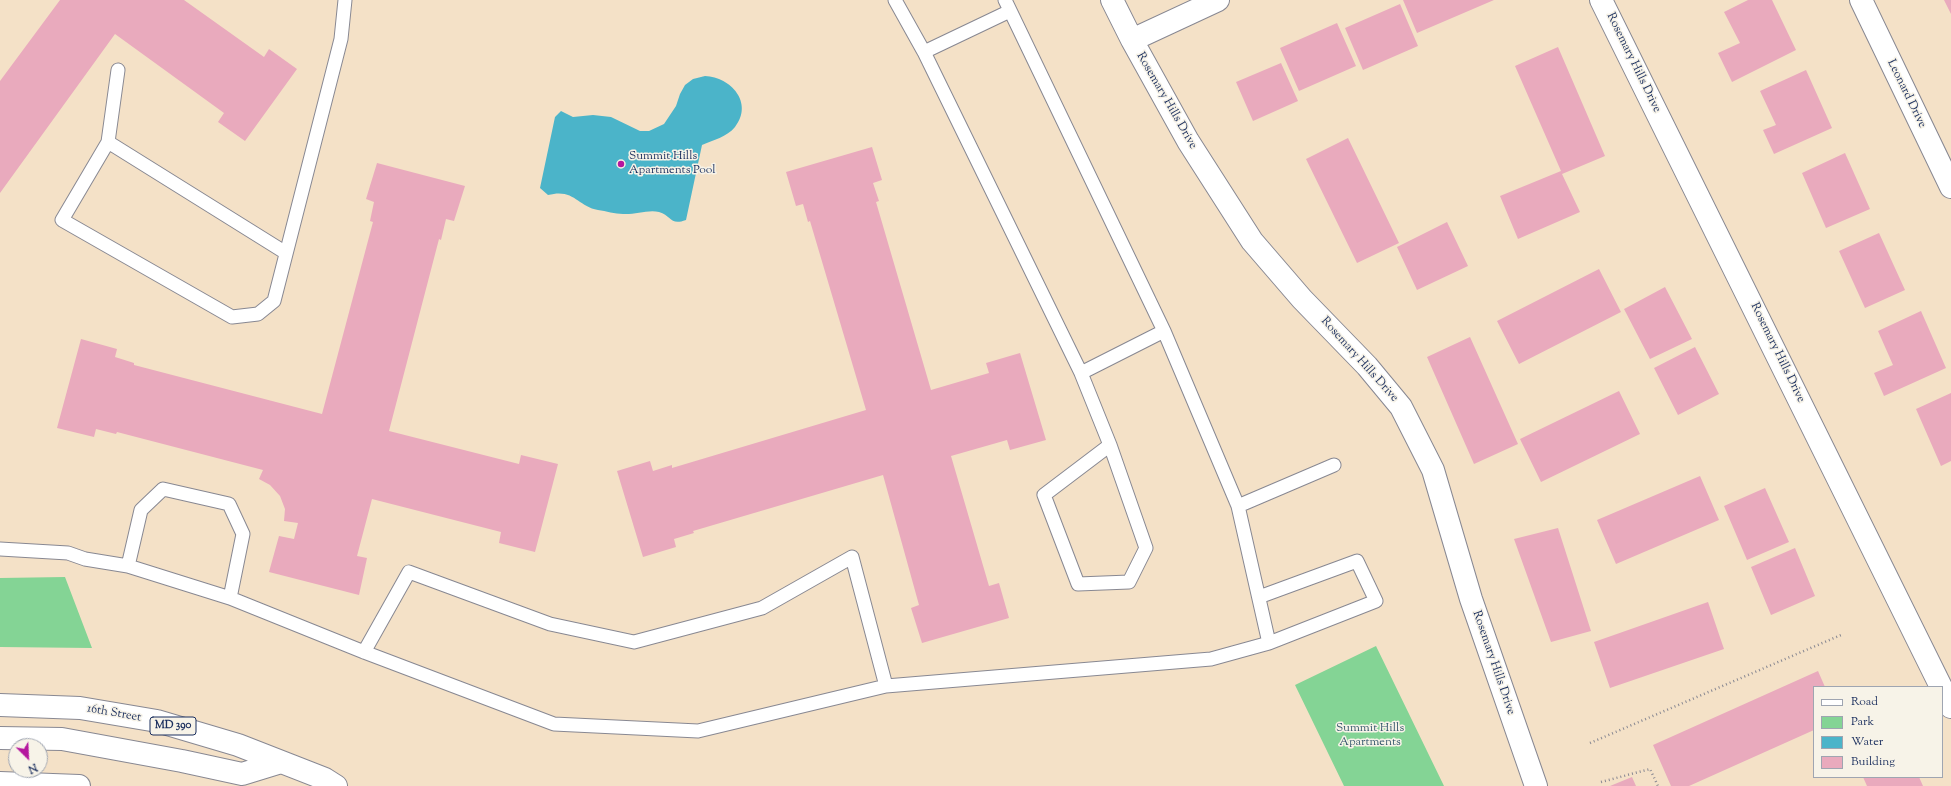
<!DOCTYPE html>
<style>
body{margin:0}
#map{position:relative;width:1951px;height:786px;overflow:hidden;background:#f4e1c7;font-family:"Sorts Mill Goudy",serif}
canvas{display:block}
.legend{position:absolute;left:1813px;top:686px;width:130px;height:92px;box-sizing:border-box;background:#f7f3e8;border:1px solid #9fa5b1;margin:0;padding:5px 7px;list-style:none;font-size:12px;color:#1b2f5e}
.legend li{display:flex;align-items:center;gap:8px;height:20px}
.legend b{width:20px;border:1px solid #9fa5b1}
.north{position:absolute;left:8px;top:738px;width:40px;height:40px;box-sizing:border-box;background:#f7f3e8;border:1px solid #9fa5b1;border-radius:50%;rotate:156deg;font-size:11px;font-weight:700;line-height:16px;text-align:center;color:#1b2f5e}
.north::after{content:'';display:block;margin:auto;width:14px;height:18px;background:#b5179e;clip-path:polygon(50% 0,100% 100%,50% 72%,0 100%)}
</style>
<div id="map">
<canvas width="1951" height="786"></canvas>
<ul class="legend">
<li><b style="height:5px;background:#fff"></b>Road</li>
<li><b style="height:11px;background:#84d495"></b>Park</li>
<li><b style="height:11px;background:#4bb4c9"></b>Water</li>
<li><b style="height:11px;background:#e9aabd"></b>Building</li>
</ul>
<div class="north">N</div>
</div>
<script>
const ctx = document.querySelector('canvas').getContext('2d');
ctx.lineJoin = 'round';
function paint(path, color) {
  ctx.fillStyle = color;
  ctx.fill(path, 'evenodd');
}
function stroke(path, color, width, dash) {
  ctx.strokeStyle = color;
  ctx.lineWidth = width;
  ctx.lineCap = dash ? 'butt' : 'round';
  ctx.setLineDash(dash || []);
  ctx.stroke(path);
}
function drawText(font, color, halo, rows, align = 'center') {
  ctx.font = font + ' "Sorts Mill Goudy",serif';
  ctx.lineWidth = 3;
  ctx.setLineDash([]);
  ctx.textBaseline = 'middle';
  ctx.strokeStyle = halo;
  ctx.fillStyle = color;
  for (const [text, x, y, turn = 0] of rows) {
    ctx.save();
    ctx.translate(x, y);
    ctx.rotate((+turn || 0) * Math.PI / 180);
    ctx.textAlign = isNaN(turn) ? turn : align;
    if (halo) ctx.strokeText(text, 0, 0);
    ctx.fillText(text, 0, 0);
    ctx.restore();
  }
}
paint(new Path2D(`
 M65,577L92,648L0,647V578Z
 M1376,646L1444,786H1344L1295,685Z`), '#84d495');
paint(new Path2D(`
 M705,76C731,77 754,103 735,127C727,137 713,140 702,145L686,220C670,226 672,216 659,212C649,209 634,215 623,214C615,214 606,211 598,210C577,206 574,188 548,195L540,188L555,117L561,111L573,117L593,115L611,117L640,131H649L664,124L676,106L680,94L685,85L693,79Z`), '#4bb4c9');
paint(new Path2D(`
 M60,0H184L264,57L269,49L297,69L245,141L218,122L224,113L115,34L0,193V81Z
 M1403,0H1494L1417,33Z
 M1748,0H1772L1796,50L1732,82L1718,53L1740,43L1724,12Z
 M1944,0H1951V14Z
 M1400,4L1418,46L1363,70L1345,28Z
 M1337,23L1356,66L1299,91L1280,48Z
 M1558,47L1605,156L1562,174L1580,212L1518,239L1500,196L1561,171L1515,66Z
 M1281,63L1298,101L1253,121L1236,82Z
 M1806,70L1832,128L1774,154L1763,130L1776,125L1760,91Z
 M1348,138L1399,243L1357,263L1306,159Z
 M872,147L882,180L873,183L879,201L876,202L931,390L989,373L986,363L1020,353L1046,440L1010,450L1007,440L951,456L989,586L999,583L1009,618L922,643L911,608L919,605L883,475L693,531L694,533L674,539L676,547L643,557L617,471L650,461L653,471L672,465V468L866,410L810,221L808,222L803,204L796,206L786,172Z
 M1845,153L1870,209L1826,228L1802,173Z
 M377,163L465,186L454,221L446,219L441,240L439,239L389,431L519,464L521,455L558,464L535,552L499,543L501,532L372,499L357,556L367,558L359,595L269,572L279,536L294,539L298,523L284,521L285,509L280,496L270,485L259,479L263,470L117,432L116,434L96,429L94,437L57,428L81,339L117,349L115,357L134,363V365L322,414L373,222L370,221L374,202L366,199Z
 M1447,222L1468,266L1417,290L1397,247Z
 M1879,233L1905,290L1865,308L1839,251Z
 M1599,269L1621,312L1519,364L1497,321Z
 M1665,287L1692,339L1650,359L1624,309Z
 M1921,311L1946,368L1884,396L1874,373L1893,365L1878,331Z
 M1470,337L1518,444L1474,464L1427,357Z
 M1695,347L1719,394L1678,415L1654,368Z
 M1619,391L1640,434L1541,482L1520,439Z
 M1951,393V461L1941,466L1916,409Z
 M1700,476L1719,520L1616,564L1597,520Z
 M1765,488L1789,542L1747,560L1724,506Z
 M1558,528L1591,631L1551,642L1514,539Z
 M1795,548L1815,596L1771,615L1751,567Z
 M1708,602L1724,649L1610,688L1594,642Z
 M1818,671L1825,687H1814V730L1689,786H1671L1653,745Z
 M1632,777L1636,786H1610Z
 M1863,777H1919L1923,786H1867Z`), '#e9aabd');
const lane = new Path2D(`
 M895,0L924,52
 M1010,11L924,52L1081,373L1110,445L1146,548L1129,582L1078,584L1044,495L1110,445
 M118,70L108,142L62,220L232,317L258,314L274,301L341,39L345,0
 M108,142L286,253
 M1081,373L1164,331
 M1238,506L1334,465
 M0,549L68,553L85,559L128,566L230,598L364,652L554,724L698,731L886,686L1211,659L1269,643L1238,506L1164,331L1005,0
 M128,566L141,510L163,489L229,504L243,534L230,598
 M1259,597L1357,561L1376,601L1269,643
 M364,652L409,572L550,624L634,642L762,608L852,557L886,686`);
const street = new Path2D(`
 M1112,0L1132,40L1188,141L1252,241L1302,299L1367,366L1401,407L1433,470L1471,599L1536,786
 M1601,0L1951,707
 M1861,0L1951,187
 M1132,40L1218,0`);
const primary = new Path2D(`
 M0,705L80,708L157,721L238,745L325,779L336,786
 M0,738L62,739L182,761L242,774L281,762
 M0,783L79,786`);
stroke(lane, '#888892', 15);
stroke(street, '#888892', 24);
stroke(primary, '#888892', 24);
stroke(new Path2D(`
 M1590,743L1841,635
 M1601,782L1650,769L1658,786`), '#888892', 2.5, [1, 3]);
stroke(lane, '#fff', 13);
stroke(street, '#fff', 22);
stroke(primary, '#fff', 22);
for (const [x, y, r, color] of [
 [621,164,4,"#b5179e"]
]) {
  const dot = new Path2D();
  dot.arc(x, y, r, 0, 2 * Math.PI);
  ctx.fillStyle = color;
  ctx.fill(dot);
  stroke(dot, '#f7f3e8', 1.5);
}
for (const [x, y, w] of [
 [173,726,46]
]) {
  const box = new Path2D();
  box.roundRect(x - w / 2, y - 9, w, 18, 3);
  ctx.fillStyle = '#f7f3e8';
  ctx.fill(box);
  stroke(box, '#1b2f5e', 1);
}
drawText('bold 11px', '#1b2f5e', null, [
 ["MD 390",173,726]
]);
drawText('12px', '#1b2f5e', '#f7f3e8', [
 ["Rosemary Hills Drive",1633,63,64],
 ["Leonard Drive",1906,94,64],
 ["Rosemary Hills Drive",1166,101,60],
 ["Rosemary Hills Drive",1777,353,64],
 ["Rosemary Hills Drive",1359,360,48],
 ["Rosemary Hills Drive",1493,663,71],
 ["16th Street",114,714,10]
]);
drawText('12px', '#1b2f5e', '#f7f3e8', [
 ["Summit Hills",629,157],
 ["Apartments Pool",629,171]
], 'left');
drawText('12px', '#35586c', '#f7f3e8', [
 ["Summit Hills",1370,729],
 ["Apartments",1370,743]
]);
</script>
